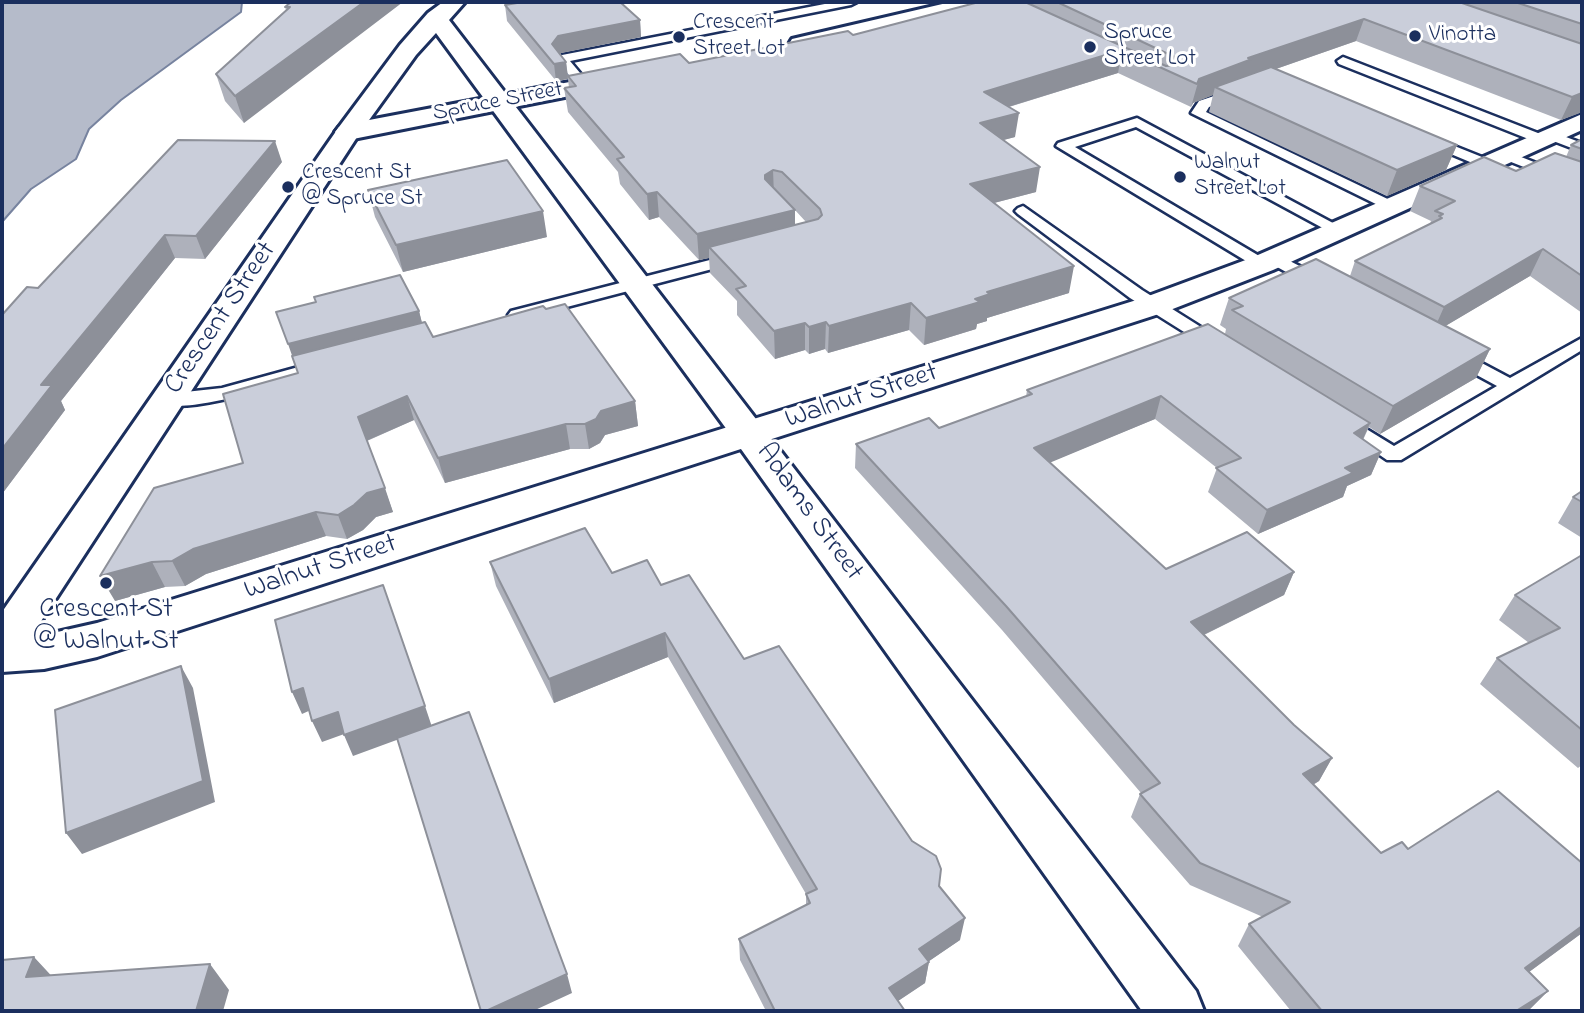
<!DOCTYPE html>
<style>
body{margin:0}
#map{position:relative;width:1584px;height:1013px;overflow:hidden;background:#fff;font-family:"Indie Flower",sans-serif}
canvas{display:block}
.frame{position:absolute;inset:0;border:4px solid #1b2f5e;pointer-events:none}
</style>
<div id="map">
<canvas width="1584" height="1013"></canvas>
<div class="frame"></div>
</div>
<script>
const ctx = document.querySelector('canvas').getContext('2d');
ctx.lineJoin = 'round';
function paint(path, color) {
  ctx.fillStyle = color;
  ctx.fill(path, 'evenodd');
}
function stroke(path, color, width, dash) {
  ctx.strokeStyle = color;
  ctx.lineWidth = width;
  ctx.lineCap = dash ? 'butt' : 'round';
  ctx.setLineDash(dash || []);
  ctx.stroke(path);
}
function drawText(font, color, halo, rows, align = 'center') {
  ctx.font = font + ' "Indie Flower",sans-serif';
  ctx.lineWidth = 6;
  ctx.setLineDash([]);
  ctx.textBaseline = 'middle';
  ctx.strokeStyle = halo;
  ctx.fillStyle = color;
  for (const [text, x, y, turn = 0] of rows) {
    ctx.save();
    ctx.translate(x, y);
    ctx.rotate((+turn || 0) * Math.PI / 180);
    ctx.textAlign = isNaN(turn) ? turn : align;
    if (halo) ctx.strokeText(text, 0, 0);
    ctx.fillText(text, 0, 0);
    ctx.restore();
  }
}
const water = new Path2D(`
 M2,2H242L241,12L121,100L89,129L76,159L31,189L2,222Z`);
paint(water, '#b5bbca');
stroke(water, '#77839f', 2);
const service = new Path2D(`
 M835,2H857L851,5L570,61L591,86L585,90L580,89L556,59L562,55Z
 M1343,57L1543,135L1550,131L1582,143V152L1548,139L1541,143L1536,142L1339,64L1337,61Z
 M1238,88L1245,92L1243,95L1209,107L1206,112L1396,203L1399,206L1396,209H1386L1191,113L1199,101Z
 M1137,118L1346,230L1344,233H1332L1136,127L1075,147L1266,260L1268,256H1280L1325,279L1327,283L1325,287H1313L1270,263L1268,267H1256L1056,146L1058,143Z
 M1427,135L1492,161L1494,164L1487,168L1482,167L1422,142V136Z
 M1506,151L1582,181V190L1501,158V152Z
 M1023,206L1142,290L1220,339L1223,343L1220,347H1208L1130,298L1018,214L1015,211L1018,208Z
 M737,253L745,258L743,261L517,320L508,315L511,311Z
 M1582,338V350L1401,460H1387L1333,423L1336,419H1350L1394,446L1497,386L1449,360L1446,356L1449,352H1461L1510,378Z
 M313,363L322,369L319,373C294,380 173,421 158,400L167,394L222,388Z`);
const minor = new Path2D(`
 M951,2H985L982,6L800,51L792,49L789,44L792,39Z
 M617,73L625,75L629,80L625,85L348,140L339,137L335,132L339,127L348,124Z
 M1582,114V130L1273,270L1165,312L97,657L44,669L2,672V638L44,635L97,623L1143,298L1251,258Z`);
const tertiary = new Path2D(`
 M443,2H465L449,20L1196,991L1204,1011H1142L736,442L436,33L416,55L359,134L17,658L2,663V612L339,127L400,45L428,13Z`);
stroke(service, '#1b2f5e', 5);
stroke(minor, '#1b2f5e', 6);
stroke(tertiary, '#1b2f5e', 6);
paint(service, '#fff');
paint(minor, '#fff');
paint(tertiary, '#fff');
paint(new Path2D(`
 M291,2L244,123L225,101L216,74L286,10L285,7Z
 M979,2H1582V112L1561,120L1356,41L1276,69L1457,145L1446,170L1387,196L1209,112L1213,95L1193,103L1191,107L1118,73L1009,107L1015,137L1003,140L1036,192L994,203L1069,293L987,318V321L977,324L976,329L924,345L909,330L828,353L825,349L809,354L805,350L775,359L737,315V301L710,273L709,258L699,260L659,217L649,220L620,184L618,172L568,112L564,88H569L568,79L556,81L507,21L505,5L640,20L641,37L561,53L560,54L566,62L568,76L689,63L853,35ZM795,210L806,222L795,225Z
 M1582,139V313L1530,276L1445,326L1490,349L1476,378L1380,434L1369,427L1363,440L1381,452L1371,475L1347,486L1343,497L1258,534L1208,492L1217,468L1155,419L1050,462L1166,569L1294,572L1284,595L1204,635L1294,725L1332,758L1319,781L1313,785L1381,853L1408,849L1582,933L1529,972L1548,991L1528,1011H1291L1238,946L1249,924L1263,917L1190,885L1131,817L1140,794L1141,793L1002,630L855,468L856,444L939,428L1026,397L1027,390L1225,334L1226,329L1220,325L1229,298L1350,276L1355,261L1430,224L1431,221L1410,211L1420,186L1516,171L1566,157L1571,145Z
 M282,162L205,259L175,258L61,401L65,410L2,494V315L38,288Z
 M368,190L547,237L403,272L375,217Z
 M419,311L422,323L433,337L635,401L638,426L605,435L600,443L589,449H570L445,483L414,420L367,441L393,512L376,517L363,530L347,539L326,536L206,574L185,586L165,587L115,601L243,463L298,373Z
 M1582,491V538L1558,523L1573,497Z
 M1582,555V765L1578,768L1480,684L1497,658L1529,643L1499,620L1515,595Z
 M490,562L612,573L661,585L744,659L939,886L960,940L929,961L925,983L898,1001L905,1011H766L740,960L739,939L806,905V894L668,657L554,703L496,586Z`), '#aeb1bb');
paint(new Path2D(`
 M364,2H403L244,123L235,96Z
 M1364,19L1356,41L1247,79L1215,87L1213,95L1193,103L1191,107L1199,79L1248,58Z
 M640,20L641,37L561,53L554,61L552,44L558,36Z
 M1122,50L1118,73L982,115L984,92Z
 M566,62L568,79L556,81L554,64Z
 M1582,93V112L1561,120L1572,97Z
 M1019,113L1015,137L977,147L980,123Z
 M275,141L282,162L205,259L196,236Z
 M1457,145L1446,170L1387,196L1397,170Z
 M1040,167L1036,192L967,210L970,184Z
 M773,170L774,195L765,204V175Z
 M657,192L659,217L649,220L647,194Z
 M795,210V236L709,247V258L699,260L697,234Z
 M543,211L547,237L403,272L396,245Z
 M165,235L175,258L61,401L65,410L2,494V449L41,385Z
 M1543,249L1530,276L1432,334L1444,307Z
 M1074,266L1069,293L987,318V321L977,324L976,329L924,345L926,318L975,299L987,292Z
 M911,303L909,330L828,353L829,326Z
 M419,311L424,331L295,364L288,344Z
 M826,322L825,349L809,354V327Z
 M805,323V350L775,359L774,331Z
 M1490,349L1476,378L1380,434L1393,406Z
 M407,396L414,420L366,441L358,417Z
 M1161,396L1155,419L1030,471L1034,448Z
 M635,401L638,426L605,435L600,443L589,449L585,424L601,411Z
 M1370,423L1360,446L1354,433Z
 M566,424L570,449L445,483L438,458Z
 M1381,452L1371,475L1347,486L1343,497L1258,534L1267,510L1345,468Z
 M385,488L393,512L376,517L363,530L347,539L338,515L367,493Z
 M316,512L326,536L206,574L185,586L172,561L193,549Z
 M152,562L165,587L115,601L100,576Z
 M1294,572L1284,595L1183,645L1191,622Z
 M665,633L668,657L554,703L549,679Z
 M181,666L193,688L215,802L82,854L66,833Z
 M303,688L313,709L302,714L292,692Z
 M425,706L432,727L353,756L344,735Z
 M338,712L347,733L322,742L312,721Z
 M1332,758L1319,781L1292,797L1303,774Z
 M965,918L960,940L916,970L919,949Z
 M1582,926V933L1506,989L1525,968Z
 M34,957L59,984L26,977Z
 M929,962L925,983L886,1009L889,988Z
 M210,964L229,990L223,1011H196Z
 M567,974L572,993L533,1011H486Z
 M1548,991L1528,1011H1516Z`), '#8d9099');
const building = new Path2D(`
 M291,2H364L235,96L216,74L290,7H285Z
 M523,2H620L640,20L558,36L552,44L566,62L554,64L505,5Z
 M979,2H1025L1166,66L1180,65L1179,59L1057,2H1459L1582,44V93L1572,97L1364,19L1248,58L1252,59L1199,79L1197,84L1122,50L984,92L1019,113L980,123L1040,167L970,184L1074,266L987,292L990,294L975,299L980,302L926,318L911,303L829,326L826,322L809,327L805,323L774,331L736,289L746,286L709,247L818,219L822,215L820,209L782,172L773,170L765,175V179L795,210L697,234L657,192L647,194L617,159L624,157L564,88L576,86L568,76L680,54L689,63L848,31L853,35Z
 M1515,2H1582V24Z
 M1271,67L1457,145L1397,170L1215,87Z
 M1582,139V149L1571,145Z
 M178,140L275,141L196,236L165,235L41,385H52L2,449V315L27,287L38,288Z
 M1555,153L1582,162V276L1543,249L1444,307L1355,261L1442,218L1439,216L1443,214L1435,211L1455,201L1420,186L1484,157L1516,171Z
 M507,160L543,211L396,245L368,190Z
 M1316,259L1490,349L1393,406L1232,310L1243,306L1229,298Z
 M400,275L419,311L288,344L276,312L316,302L314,297Z
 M565,304L635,401L601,411L596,419L585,424H566L438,458L407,396L358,417L385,488L367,493L354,505L338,515L316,512L193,549L172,561L152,562L100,576L154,488L243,463L223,394L298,373L292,356L425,322L433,337L543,306L546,309Z
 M1208,324L1370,423L1354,433L1381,452L1345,468L1353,473L1267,510L1216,468L1241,458L1161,396L1034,448L1166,569L1247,532L1294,572L1191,622L1294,725L1332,758L1303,774L1381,853L1402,842L1408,849L1498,791L1582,863V926L1525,968L1548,991L1516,1011H1322L1249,924L1290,902L1200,863L1140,794L1160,783L1006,606L856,444L929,418L939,428L1032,394L1027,390Z
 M1582,491V502L1573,497Z
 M585,528L612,573L647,560L661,585L689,575L744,659L779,646L912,841L936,856L941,869L939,886L965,918L919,949L929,962L889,988L905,1011H775L739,939L810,903L806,894L817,889L665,633L549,679L490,562Z
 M1582,555V730L1497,658L1560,628L1515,595Z
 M383,585L425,706L344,735L338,712L312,721L303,688L292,692L275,620Z
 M181,666L203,781L66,833L55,710Z
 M469,712L567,974L486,1011H481L397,738Z
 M34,957L26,977L210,964L196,1011H2V960Z`);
paint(building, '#caceda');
stroke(building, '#8d9099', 2);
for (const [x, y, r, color] of [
 [1415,36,7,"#1b2f5e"],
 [679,37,7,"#1b2f5e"],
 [1090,47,7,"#1b2f5e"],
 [1180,177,7,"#1b2f5e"],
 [288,187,7,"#1b2f5e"],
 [106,583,7,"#1b2f5e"]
]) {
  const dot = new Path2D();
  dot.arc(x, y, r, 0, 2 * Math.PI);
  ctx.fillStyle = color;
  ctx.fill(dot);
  stroke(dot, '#fff', 2.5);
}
drawText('23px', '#1b2f5e', '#fff', [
 ["Crescent",693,24],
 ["Street Lot",693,50],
 ["Spruce",1104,34],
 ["Street Lot",1104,60],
 ["Vinotta",1429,36],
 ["Walnut",1194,164],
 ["Street Lot",1194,190],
 ["Crescent St",302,174],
 ["@ Spruce St",302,200]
], 'left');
drawText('23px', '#1b2f5e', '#fff', [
 ["Spruce Street",498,103,-11]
]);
drawText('28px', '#1b2f5e', '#fff', [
 ["Crescent Street",222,319,-56],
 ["Walnut Street",862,398,-18],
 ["Adams Street",808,513,54],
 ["Walnut Street",321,569,-18]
]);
drawText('28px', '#1b2f5e', '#fff', [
 ["Crescent St",106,611],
 ["@ Walnut St",106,643]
]);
</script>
